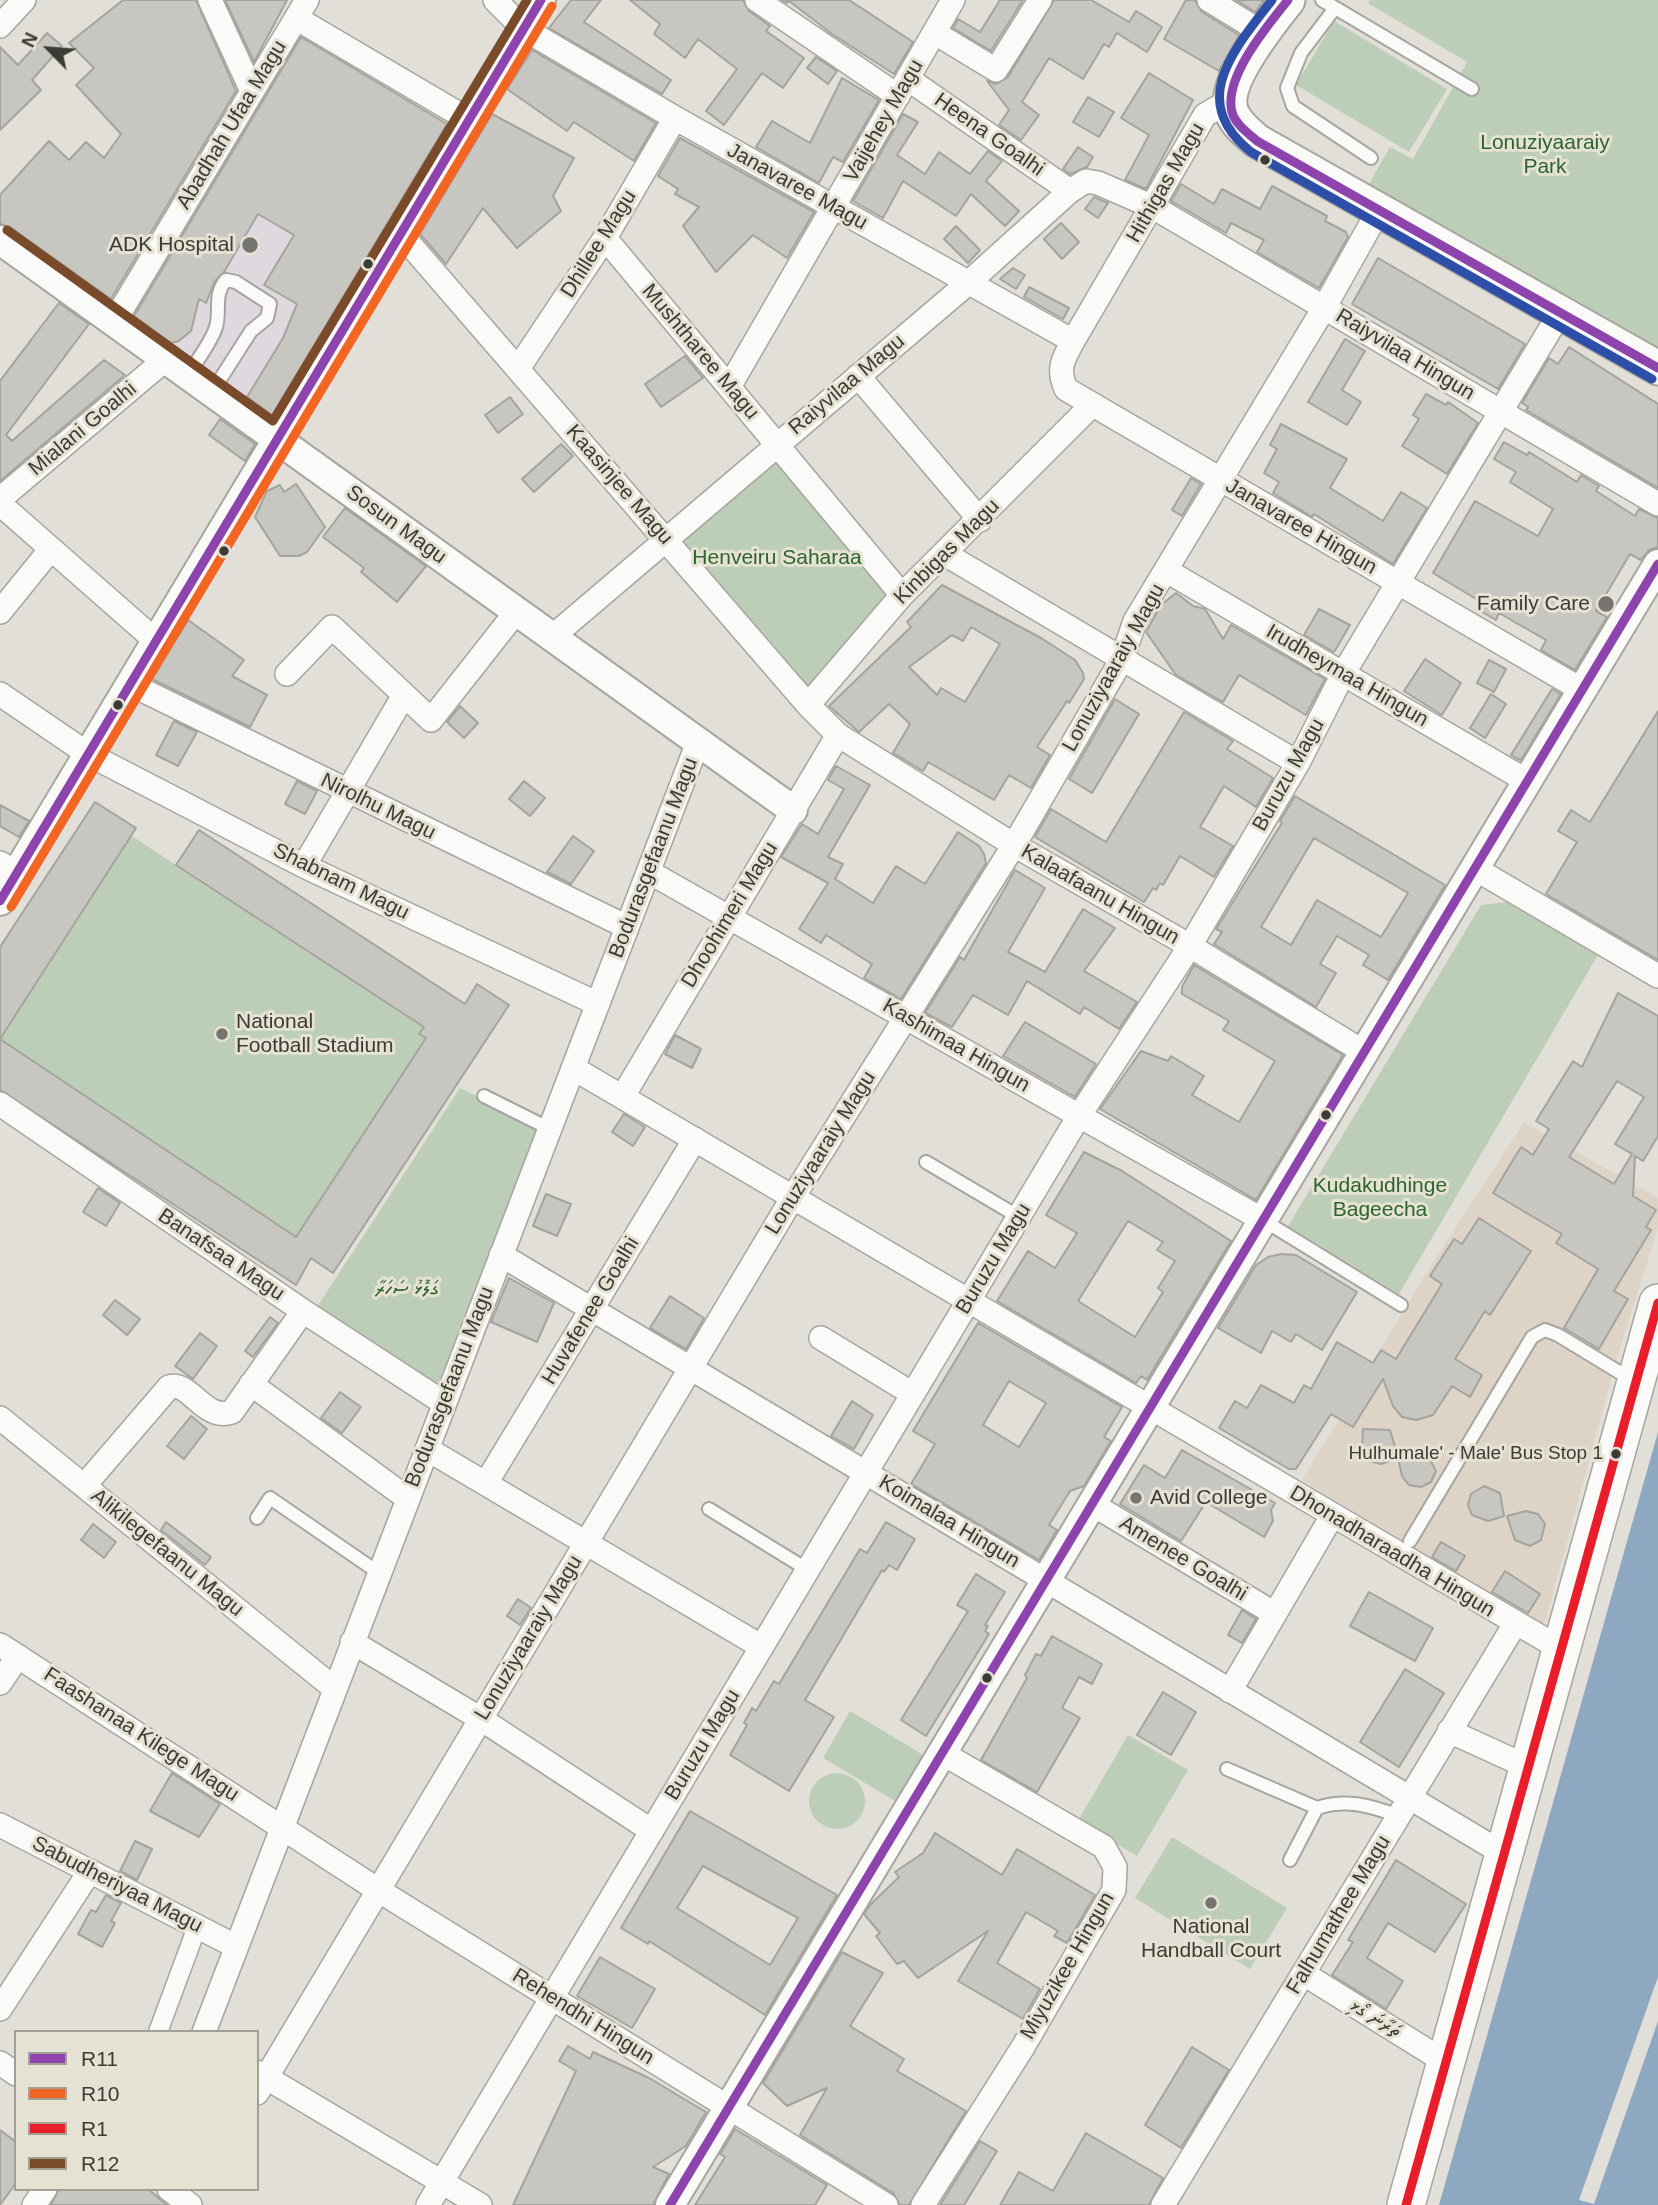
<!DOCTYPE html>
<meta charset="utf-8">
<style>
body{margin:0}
#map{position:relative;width:1658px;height:2205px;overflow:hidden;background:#e1dfd7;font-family:Arial,sans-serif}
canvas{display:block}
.legend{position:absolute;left:14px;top:2030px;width:245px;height:161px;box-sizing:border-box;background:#e5e2d3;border:2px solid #a29f94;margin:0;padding:9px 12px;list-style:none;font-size:21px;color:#3d3b35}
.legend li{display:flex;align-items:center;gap:14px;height:35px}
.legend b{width:35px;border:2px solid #a29f94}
.north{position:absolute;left:14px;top:14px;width:70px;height:70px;-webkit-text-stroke:5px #e5e2d3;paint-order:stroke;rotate:295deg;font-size:19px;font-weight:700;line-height:28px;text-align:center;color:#3d3b35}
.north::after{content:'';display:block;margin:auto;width:24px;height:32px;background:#3d3b35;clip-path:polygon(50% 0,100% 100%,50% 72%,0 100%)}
</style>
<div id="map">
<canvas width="1658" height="2205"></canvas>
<ul class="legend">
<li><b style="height:9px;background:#8e44ad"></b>R11</li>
<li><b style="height:9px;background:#f26522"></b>R10</li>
<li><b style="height:9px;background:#e91e2b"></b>R1</li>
<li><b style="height:9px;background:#7a4b2a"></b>R12</li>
</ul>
<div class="north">N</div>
</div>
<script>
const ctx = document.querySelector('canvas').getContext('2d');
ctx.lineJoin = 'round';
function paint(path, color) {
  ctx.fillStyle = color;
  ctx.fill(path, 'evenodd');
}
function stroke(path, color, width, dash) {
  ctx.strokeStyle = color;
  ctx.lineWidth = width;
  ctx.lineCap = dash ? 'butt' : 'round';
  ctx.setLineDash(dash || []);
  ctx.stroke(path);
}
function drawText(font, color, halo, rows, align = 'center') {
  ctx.font = font + ' Arial,"Noto Sans Thaana",sans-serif';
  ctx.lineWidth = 6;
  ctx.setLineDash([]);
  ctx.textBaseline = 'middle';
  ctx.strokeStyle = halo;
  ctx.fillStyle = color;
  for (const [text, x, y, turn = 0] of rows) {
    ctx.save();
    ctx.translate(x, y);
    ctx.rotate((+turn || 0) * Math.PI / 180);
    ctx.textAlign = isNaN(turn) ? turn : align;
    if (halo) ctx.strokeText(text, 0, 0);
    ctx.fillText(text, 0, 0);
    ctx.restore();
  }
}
paint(new Path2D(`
 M1524,1122L1658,1198V1227L1615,1365L1544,1626L1302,1480L1423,1278Z`), '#ddd3c7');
paint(new Path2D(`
 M342,55L406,94L379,143L388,148L297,304L283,338L246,399L126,316L260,92L283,105L316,97Z`), '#dfd8df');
paint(new Path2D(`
 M1370,0H1658V351L1369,184L1390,147L1413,159L1467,62L1368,3Z
 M1334,21L1447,89L1409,152L1296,85Z
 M775,454L893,595L808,693L678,541Z
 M95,802L136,828L132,836L176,865L199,830L447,992L429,1024L476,1055L333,1273L311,1259L296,1285L0,1087V947Z
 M1507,902L1599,953L1399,1294L1288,1226L1481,905Z
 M460,1088L542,1127L438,1391L315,1310Z
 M850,1711L930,1759L902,1805L823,1758Z
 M1128,1735L1188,1770L1137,1856L1078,1821Z
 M809 1801a28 28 0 1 1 56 0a28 28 0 1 1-56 0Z
 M1172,1837L1287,1908L1250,1969L1135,1898Z`), '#bcceb7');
paint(new Path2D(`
 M1658,1432V2205H1439Z`), '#8ea8c2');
paint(new Path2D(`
 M1658,1977V2021L1594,2204L1579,2200Z`), '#e1dfd7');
const building = new Path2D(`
 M123,0H196L236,91L111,299L10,227L0,224V195L49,141L69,160L86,142L104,158L121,134L76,85L94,68L69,43Z
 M225,0H287L254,62Z
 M571,0H601L584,22L671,80L662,94L549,28Z
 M630,0H743L749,11L770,26L766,31L804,58L783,88L762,73L724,125L706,111L737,69L698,39L685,58L654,34L660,24Z
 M782,0H849L913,42L894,74L832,34L789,1L787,3Z
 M1000,0H1023L991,51L953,28L958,19L980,32Z
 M1054,0H1091L1129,22L1136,11L1162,27L1147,52L1117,33L1109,47L1104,44L1083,79L1049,58L1022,102L1039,115L1021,140L999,125L1009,110L987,81L996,84L1008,77Z
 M1186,0H1195L1202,12L1239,35L1219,71L1164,39Z
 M1236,0H1264L1255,12Z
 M47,33L62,46L32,80L41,90L0,130V47L18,65Z
 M301,37L447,124L272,415L247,397L283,338L297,304L264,285L294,235L258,214L224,272L215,281L206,303L199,299L191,331L179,341L171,343L134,316Z
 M532,50L656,123L634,161L574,122L567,131L507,89Z
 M816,57L837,71L828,84L807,68Z
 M1149,73L1193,100L1146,189L1125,180L1149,135L1121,118Z
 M842,78L879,100L843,162L833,157L819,183L756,147L772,121L810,143Z
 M1088,97L1114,112L1099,137L1073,122Z
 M492,114L574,158L553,196L561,211L517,248L483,208L446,264L420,234Z
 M903,114L918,122L897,155L925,174L939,152L970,174L988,151L1002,161L986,181L1019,211L1005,226L971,194L956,216L903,181L883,218L853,201Z
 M680,138L814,212L787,258L753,235L716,272L683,226L699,207L675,194L678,189L658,176Z
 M1078,147L1093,157L1087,167L1070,174L1063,169Z
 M1181,184L1214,204L1222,189L1260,209L1272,186L1327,216L1325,221L1346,232L1348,237L1319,288L1257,252L1264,240L1231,223L1226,233L1171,201Z
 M1094,197L1108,203L1098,218L1085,209Z
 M1061,223L1079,242L1062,259L1044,239Z
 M956,226L980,250L968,263L944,239Z
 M1378,258L1525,344L1498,389L1352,304Z
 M1013,268L1025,275L1016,289L1000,279Z
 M1029,287L1069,308L1063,319L1024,297Z
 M59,303L89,324L6,435L12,441L104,360L125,375L0,481V381Z
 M1345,339L1365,351L1342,390L1361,402L1347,425L1308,402Z
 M1569,347L1658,404V488L1526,410L1528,407L1522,403L1549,358L1558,364Z
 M685,356L703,378L661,407L645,384Z
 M1426,394L1446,405L1448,402L1478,423L1447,474L1402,446L1419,419L1413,415Z
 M510,397L523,414L498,433L485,415Z
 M220,419L255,444L245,461L209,435Z
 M1281,424L1347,459L1330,488L1383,521L1401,492L1427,508L1393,564L1314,514L1312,517L1273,493L1279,482L1264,473L1277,449L1270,445Z
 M1504,442L1527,455L1529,452L1577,482L1581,475L1599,486L1596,491L1635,516L1639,509L1658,518V547L1649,550L1641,560L1630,554L1596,611L1607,617L1575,670L1541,650L1546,640L1499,613L1496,620L1477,609L1481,602L1433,573L1475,501L1538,536L1553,509L1510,482L1516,472L1494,459Z
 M561,444L573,456L534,492L522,479Z
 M1191,478L1201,484L1182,516L1172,510Z
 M296,484L325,527L307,552L299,556H280L255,517L267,491L280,485L284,492Z
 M345,508L426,566L397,602L361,572L364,568L323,537Z
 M942,585L1041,638L1075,660L1083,673L1084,679L1069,703L1067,701L1037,747L1050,755L1031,788L1009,775L994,800L928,762L923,771L893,753L910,724L889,704L859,732L829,706L911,627L907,622ZM971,627L1000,644L965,702L941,688L937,695L909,667L952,635L963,641Z
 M1176,593L1193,606L1205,609L1223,639L1231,625L1325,679L1306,715L1239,675L1223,702L1176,675L1146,632L1161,605Z
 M1319,609L1350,625L1334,652L1304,635Z
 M188,620L244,660L232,676L267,695L250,727L152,679Z
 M1425,659L1461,683L1442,715L1404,691Z
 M1489,660L1506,669L1494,692L1477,683Z
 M1552,689L1561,694L1521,760L1516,758L1511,755Z
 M1491,694L1506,704L1485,738L1470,728Z
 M1115,699L1139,714L1092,793L1069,779Z
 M460,706L478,723L464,738L447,722Z
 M1658,711V960L1546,894L1577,842L1558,831L1571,810L1590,822Z
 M1184,712L1233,741L1227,749L1273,778L1256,807L1224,786L1200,827L1233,846L1214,877L1180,856L1163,885L1160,883L1156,890L1153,888L1144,902L1035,837L1051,809L1106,842Z
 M174,721L197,732L178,766L156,755Z
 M836,766L870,785L828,857L843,864L835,879L873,903L896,866L925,884L958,832L979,846L984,854L986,863L901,999L864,978L872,964L826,935L821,943L799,929L828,883L781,857L802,824L818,834L844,789L828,780Z
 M297,781L317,791L305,814L285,804Z
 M524,781L545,798L530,816L509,799Z
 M1295,796L1445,885L1388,980L1363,965L1369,955L1337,936L1320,964L1336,973L1316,1007L1214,944L1222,932L1216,929L1282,823L1280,821ZM1314,838L1408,893L1381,937L1317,900L1291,945L1261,927Z
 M95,802L136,828L0,1039L296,1237L426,1038L419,1034L424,1027L176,865L199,830L465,1004L477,984L509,1005L333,1273L311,1258L296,1285L0,1090V947Z
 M0,805L29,821L19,837L0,826Z
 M573,836L594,851L571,884L547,872Z
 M1015,870L1045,888L1008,952L1045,972L1083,909L1115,928L1084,971L1137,1002L1119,1029L1084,1007L1080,1014L1027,981L1008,1015L973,995L952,1027L925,1013L960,957L964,960Z
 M1194,965L1343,1055L1256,1200L1100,1109L1141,1051L1168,1061L1171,1056L1204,1076L1192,1095L1239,1122L1275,1061L1223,1030L1229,1021L1182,994V987Z
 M1618,993L1658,1016V1136L1643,1161L1635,1156L1633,1196L1656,1210L1646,1227L1651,1230L1614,1291L1628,1299L1599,1349L1564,1328L1598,1269L1556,1243L1562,1234L1493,1193L1521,1147L1533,1155L1549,1129L1536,1121L1573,1061L1582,1067ZM1617,1081L1644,1097L1615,1144L1632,1154L1614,1184L1569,1157Z
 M1025,1022L1096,1064L1075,1097L1003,1056Z
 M675,1035L701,1049L692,1068L665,1054Z
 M624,1114L645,1127L633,1146L612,1132Z
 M1084,1152L1122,1171L1231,1241L1147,1380L1141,1376L1136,1383L997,1301L1028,1251L1055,1268L1077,1233L1046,1215ZM1128,1221L1163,1242L1157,1250L1175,1261L1158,1288L1163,1292L1135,1337L1078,1301Z
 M98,1188L120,1203L106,1226L83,1212Z
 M546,1194L571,1204L557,1236L533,1226Z
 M1479,1218L1531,1251L1490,1315L1485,1311L1455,1359L1482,1375L1470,1397L1452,1386L1433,1415L1416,1420L1402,1417L1393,1406L1383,1379L1353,1427L1331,1414L1296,1469H1289L1219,1428L1235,1401L1247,1408L1261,1385L1294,1403L1304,1385L1311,1389L1337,1342L1373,1363L1381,1350L1396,1359L1442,1284L1430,1276L1454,1239L1462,1244Z
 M1281,1254L1296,1255L1357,1292L1322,1350L1296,1334L1291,1342L1272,1331L1261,1353L1218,1328L1256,1265L1268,1257Z
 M509,1278L554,1303L537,1342L491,1322Z
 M670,1296L704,1318L686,1349L650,1328Z
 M115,1300L140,1319L127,1335L103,1315Z
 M270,1317L278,1323L253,1357L245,1351Z
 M978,1323L1122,1407L1104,1437L1111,1441L1084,1486L1070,1491L1049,1525L1057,1530L1039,1560L911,1484L935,1444L913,1431ZM1009,1381L1046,1403L1019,1447L983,1425Z
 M200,1333L217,1346L193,1379L175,1366Z
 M340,1392L361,1407L342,1433L321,1418Z
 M852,1401L873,1415L854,1449L831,1436Z
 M191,1416L207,1429L184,1459L167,1446Z
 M1363,1429L1390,1430L1398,1457L1417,1452L1428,1456L1436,1471L1431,1482L1421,1487L1409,1485L1402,1476L1398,1458L1381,1464L1370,1461L1362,1448Z
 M1182,1450L1275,1503L1271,1510L1273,1521L1264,1537L1206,1502L1181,1541L1120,1504L1144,1465L1165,1478Z
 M1484,1486L1500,1493L1504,1516L1488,1521L1472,1515L1468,1505L1471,1494Z
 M1526,1511L1538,1514L1545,1524L1541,1540L1530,1546L1515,1540L1507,1516Z
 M166,1522L211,1557L205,1565L161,1530Z
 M886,1522L915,1539L897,1570L889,1565L884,1572L882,1570L805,1700L834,1717L789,1791L730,1755L747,1725L744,1723L752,1708L756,1711L774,1681L779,1684L860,1549L867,1553Z
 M93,1524L116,1542L104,1558L81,1540Z
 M1441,1542L1465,1556L1456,1571L1432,1557Z
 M1505,1571L1540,1594L1528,1613L1492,1592Z
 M976,1574L1005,1592L985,1625L988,1626L985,1631L989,1634L926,1736L901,1720L968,1611L957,1605Z
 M1369,1592L1433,1628L1415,1661L1350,1626Z
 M518,1599L531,1608L520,1625L507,1616Z
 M1242,1610L1256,1619L1242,1643L1228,1635Z
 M1052,1636L1102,1664L1092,1684L1079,1677L1062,1708L1080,1718L1037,1792L981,1760L1027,1678L1025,1675L1036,1654L1041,1656Z
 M1405,1669L1444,1693L1399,1767L1360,1742Z
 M1163,1692L1196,1712L1171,1755L1137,1735Z
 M172,1773L220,1804L199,1837L150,1811Z
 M690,1811L837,1895L765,2015L649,1941L648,1944L621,1928ZM703,1866L798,1918L770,1965L677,1908Z
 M935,1833L1002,1875L1017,1849L1095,1895L1067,1943L1054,1936L1058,1931L1026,1912L997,1963L1040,1989L1023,2019L958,1981L988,1931L918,1978L904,1961L897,1964L876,1936L880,1933L864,1914L871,1904L899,1877L895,1872L923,1853Z
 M135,1841L152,1849L137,1880L120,1871Z
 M1396,1860L1466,1904L1435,1952L1388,1923L1367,1958L1403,1981L1386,2009L1332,1975L1353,1942L1348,1940Z
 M106,1895L121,1903L111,1921L115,1923L102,1947L78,1934L91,1910L96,1912Z
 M842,1952L883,1973L850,2026L904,2059L897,2071L966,2111L909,2205H900L893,2193L800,2135L827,2088L787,2106L763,2083Z
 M600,1957L655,1989L632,2028L577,1996Z
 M568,2046L590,2059L593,2052L649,2078L706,2112L686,2146L653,2167L669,2174L653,2205H513L576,2071L559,2061Z
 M1192,2047L1229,2070L1181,2148L1145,2125Z
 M735,2129L827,2185L815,2205H695L725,2157L720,2154Z
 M0,2130L16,2142V2183L0,2205Z
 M1086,2133L1163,2178L1149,2205H1000L1019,2172L1053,2191Z
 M980,2141L997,2151L964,2205H940Z
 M59,2189H148L167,2205H51Z`);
paint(building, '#c8c6c0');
stroke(building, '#a4a39d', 2);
const service = new Path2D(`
 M1322,0L1472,89
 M1335,8L1301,53L1287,88L1293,106L1371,158
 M188,375C197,360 211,343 216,327C221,310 213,295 226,280L236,282L270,304L267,318L251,331L212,392
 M484,1096L550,1129
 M926,1162L1019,1217
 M1263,1220L1401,1305
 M709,1509L808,1570
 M257,1518L270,1498L379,1573
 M1410,1541L1532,1337L1545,1330L1558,1335L1632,1380
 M1227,1769L1317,1808C1346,1798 1371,1806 1399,1816
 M1290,1860L1317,1808`);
const pedestrian = new Path2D(`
 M158,2032L197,1927`);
const minor = new Path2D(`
 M210,0L252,91
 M495,0L524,29L675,118L1073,341
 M757,0L898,96
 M1209,0L1263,33
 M296,18L469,120
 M0,26L24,0
 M935,33L996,70L1040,0
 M908,79L1070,191
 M1229,101L1205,115L1073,341C1063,359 1057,369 1066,389L1582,690
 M401,234L808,705L838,735L1014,845L1190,946L1364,1052
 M605,238L902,595
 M114,322L307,0
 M519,367L605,238L675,118
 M858,376L980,520
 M729,387L953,0
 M0,499L166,359
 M0,504L156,641
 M945,554L1298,763
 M1167,571L1527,781
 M0,612L51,549
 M552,637L967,284L1070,191L1086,181L1098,183L1153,207L1658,504
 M287,674L332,627L431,720L516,612
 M130,684L627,927
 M0,694L88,754L304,866L598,1004
 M808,705L902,595L1092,405
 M0,863L17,873
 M304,866L404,695
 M1474,868L1658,976
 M649,872L1263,1220
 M573,1068L1561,1649
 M623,1096L838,735
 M0,1104L303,1311L444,1403
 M501,1255L1504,1854
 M821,1338L913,1394
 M251,1384L407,1498
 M0,1418L334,1688
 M427,1449L762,1647
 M486,1483L695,1139
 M84,1486L169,1387C190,1380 204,1422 232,1412L303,1311
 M1092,1504L1275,1614
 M352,1642L481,1719L652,1831
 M0,1645L378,1890L886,2205
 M0,1683L18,1656
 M1230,1691L1332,1516
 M1449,1731L1528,1767
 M0,1825L235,1946
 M1304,1974L1447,2063
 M0,2009L90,1871
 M204,2032L698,742
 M0,2063L16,2074
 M257,2072L480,2205
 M257,2093L793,1197L1014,845L1122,659L1135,621L1324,308L1379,210
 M169,2189L190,2205
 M34,2205L45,2189
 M428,2205L1079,1116L1190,946L1298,763L1343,674L1560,313
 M923,2205L1023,2047L1114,1890L1115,1867L1104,1847L942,1753
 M1163,2205L1515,1624`);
const tertiary = new Path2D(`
 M0,240L793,810
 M0,901L541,0
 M670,2205L1658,564`);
const secondary = new Path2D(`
 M1288,0C1270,23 1220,84 1232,113C1237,125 1248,133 1257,141L1658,368`);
const primary = new Path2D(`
 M1406,2205L1658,1303`);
stroke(service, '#a7a59f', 16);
stroke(pedestrian, '#a7a59f', 21);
stroke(minor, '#a7a59f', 26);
stroke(tertiary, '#a7a59f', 32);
stroke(secondary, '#a7a59f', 37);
stroke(primary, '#a7a59f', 40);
stroke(service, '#fafaf9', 12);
stroke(pedestrian, '#fafaf9', 18);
stroke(minor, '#fafaf9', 23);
stroke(tertiary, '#fafaf9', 28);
stroke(secondary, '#fafaf9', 33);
stroke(primary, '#fafaf9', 37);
stroke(new Path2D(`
 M1288,0C1268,25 1223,78 1232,112C1235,124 1248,133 1257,141L1658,368
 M0,901L541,0
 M670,2205L1658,564`), '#8e44ad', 9);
stroke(new Path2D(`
 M11,907L552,6`), '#f26522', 9);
stroke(new Path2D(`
 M1406,2205L1658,1303`), '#e91e2b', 9);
stroke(new Path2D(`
 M7,230L273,421L527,0`), '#7a4b2a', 9);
stroke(new Path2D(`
 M1272,0C1234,50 1187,101 1251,152L1652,379`), '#2e4fa7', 9);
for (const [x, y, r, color] of [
 [1265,160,6,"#3d3b35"],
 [250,245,9,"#76746e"],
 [368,264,6,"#3d3b35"],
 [224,551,6,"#3d3b35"],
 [1606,604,9,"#76746e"],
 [118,705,6,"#3d3b35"],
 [222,1034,7,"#76746e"],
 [1326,1115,6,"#3d3b35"],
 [1616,1454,6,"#3d3b35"],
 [1136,1498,7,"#76746e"],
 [987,1678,6,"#3d3b35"],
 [1211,1903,7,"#76746e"]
]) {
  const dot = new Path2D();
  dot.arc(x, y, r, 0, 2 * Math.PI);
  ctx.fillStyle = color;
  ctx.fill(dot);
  stroke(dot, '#e5e2d3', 2.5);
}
drawText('19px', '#3d3b35', '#e5e2d3', [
 ["Hulhumale' - Male' Bus Stop 1",1603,1454]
], 'right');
drawText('21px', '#3d3b35', '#e5e2d3', [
 ["Vaijehey Magu",884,121,-60],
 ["Abadhah Ufaa Magu",232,125,-59],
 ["Heena Goalhi",989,135,35],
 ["Hithigas Magu",1166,183,-60],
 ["Janavaree Magu",797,187,29],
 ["Dhillee Magu",599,244,-58],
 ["Mushtharee Magu",700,352,50],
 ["Raiyvilaa Hingun",1405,355,31],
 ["Raiyvilaa Magu",847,385,-40],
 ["Mialani Goalhi",83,429,-40],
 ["Kaasinjee Magu",619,485,49],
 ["Sosun Magu",396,525,36],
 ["Janavaree Hingun",1301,527,30],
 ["Kinbigas Magu",947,552,-45],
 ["Lonuziyaaraiy Magu",1114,668,-61],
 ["Irudheymaa Hingun",1347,676,30],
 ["Buruzu Magu",1289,775,-61],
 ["Nirolhu Magu",378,807,26],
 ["Bodurasgefaanu Magu",654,858,-69],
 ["Shabnam Magu",341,882,26],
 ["Kalaafaanu Hingun",1100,895,30],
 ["Dhoohimeri Magu",730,915,-59],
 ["Kashimaa Hingun",956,1046,30],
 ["Lonuziyaaraiy Magu",821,1153,-58],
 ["Banafsaa Magu",221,1255,34],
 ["Buruzu Magu",994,1259,-59],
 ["Huvafenee Goalhi",591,1311,-59],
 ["Bodurasgefaanu Magu",450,1387,-69],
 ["Koimalaa Hingun",949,1522,31],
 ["Dhonadharaadha Hingun",1392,1552,31],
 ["Alikilegefaanu Magu",167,1553,39],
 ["Amenee Goalhi",1183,1559,31],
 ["Lonuziyaaraiy Magu",529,1638,-59],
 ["Faashanaa Kilege Magu",141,1735,33],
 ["Buruzu Magu",703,1745,-59],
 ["Sabudheriyaa Magu",117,1885,27],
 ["Falhumathee Magu",1339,1915,-59],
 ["Miyuzikee Hingun",1068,1966,-60],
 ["Rehendhi Hingun",583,2017,32],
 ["ތަރާނަ ގޯޅި",1375,2019,32]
]);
drawText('21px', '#2c652d', '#e5e2d3', [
 ["Lonuziyaaraiy",1545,143],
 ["Park",1545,167],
 ["Henveiru Saharaa",777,558],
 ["Kudakudhinge",1380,1186],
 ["Bageecha",1380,1210],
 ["ގަލޮޅު ސަހަރާ",407,1289]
]);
drawText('21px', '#3d3b35', '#e5e2d3', [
 ["ADK Hospital",234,245],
 ["Family Care",1590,604],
 ["National",236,1022,"left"],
 ["Football Stadium",236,1046,"left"],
 ["Avid College",1150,1498,"left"],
 ["National",1211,1927,"center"],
 ["Handball Court",1211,1951,"center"]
], 'right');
</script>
